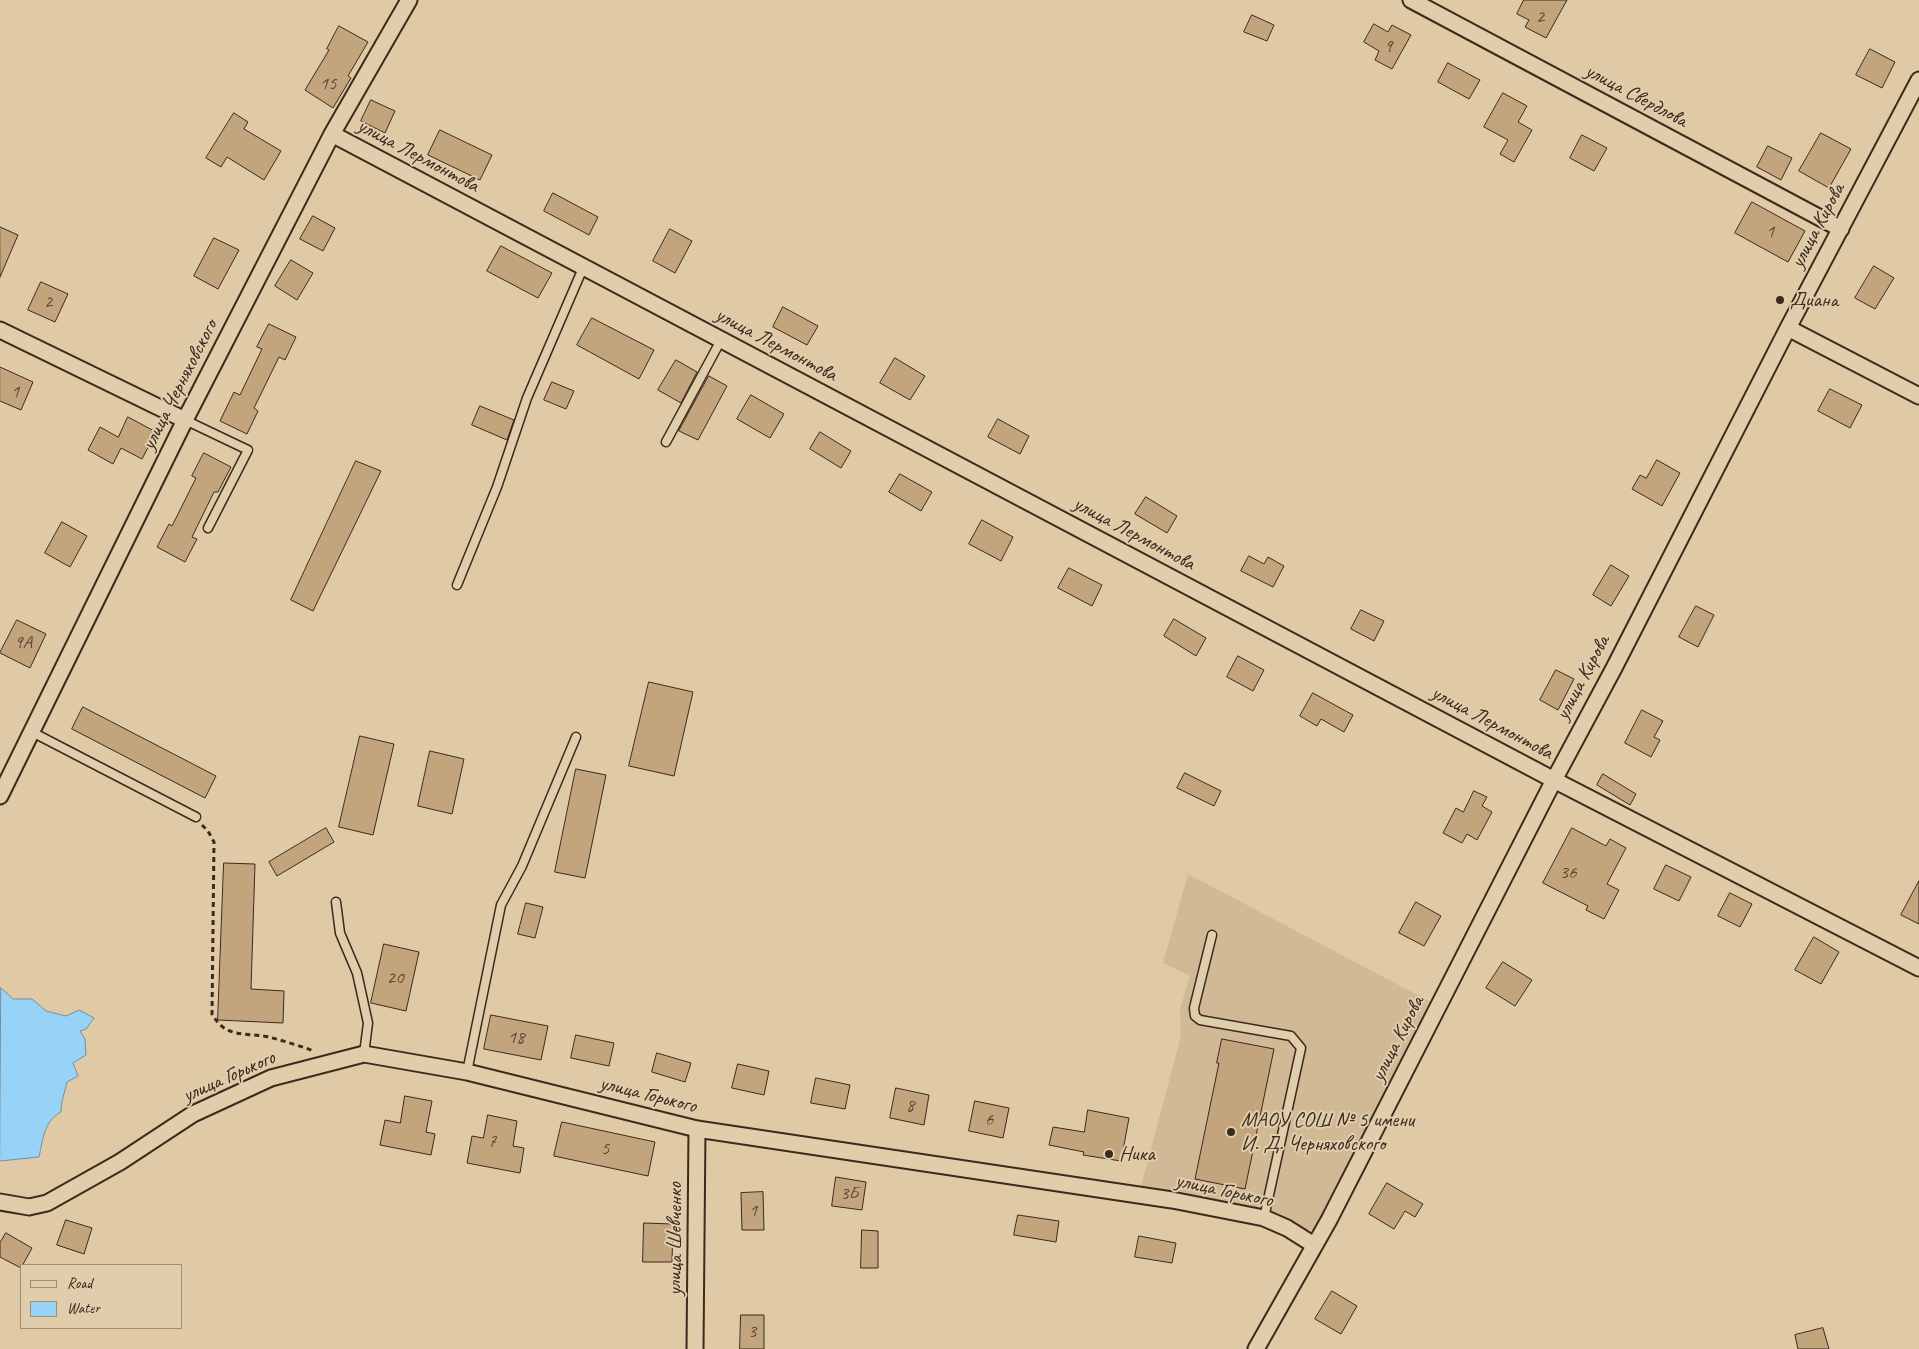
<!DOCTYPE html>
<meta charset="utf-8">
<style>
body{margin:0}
#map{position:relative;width:1919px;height:1349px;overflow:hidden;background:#e0caa6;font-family:Caveat,sans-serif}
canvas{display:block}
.legend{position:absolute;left:20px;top:1264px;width:162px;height:65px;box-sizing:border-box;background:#e0cdab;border:1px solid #9e8c73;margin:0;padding:6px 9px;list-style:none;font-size:15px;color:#3b2a1e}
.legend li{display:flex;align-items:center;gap:10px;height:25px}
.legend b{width:25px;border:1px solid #9e8c73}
</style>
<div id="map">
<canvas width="1919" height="1349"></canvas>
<ul class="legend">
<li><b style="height:6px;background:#e0cdab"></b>Road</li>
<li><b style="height:14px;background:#96d3f7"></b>Water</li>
</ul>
</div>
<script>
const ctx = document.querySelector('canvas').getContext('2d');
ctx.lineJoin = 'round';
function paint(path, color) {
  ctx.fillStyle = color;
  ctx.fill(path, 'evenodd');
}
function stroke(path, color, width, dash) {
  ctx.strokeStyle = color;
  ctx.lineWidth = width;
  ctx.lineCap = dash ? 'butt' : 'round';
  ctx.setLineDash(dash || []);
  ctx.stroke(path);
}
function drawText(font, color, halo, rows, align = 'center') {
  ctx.font = font + ' Caveat,sans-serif';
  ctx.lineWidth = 4;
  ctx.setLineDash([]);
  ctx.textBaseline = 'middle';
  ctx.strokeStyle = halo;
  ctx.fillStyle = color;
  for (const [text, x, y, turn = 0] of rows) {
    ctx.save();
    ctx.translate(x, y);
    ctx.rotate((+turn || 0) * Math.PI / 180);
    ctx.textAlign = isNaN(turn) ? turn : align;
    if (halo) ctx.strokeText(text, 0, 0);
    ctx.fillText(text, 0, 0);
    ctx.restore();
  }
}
paint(new Path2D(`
 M1188,874L1431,1002L1352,1165L1319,1223L1313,1230L1302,1229L1141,1186L1181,1036L1180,1009L1190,976L1163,963Z`), '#d1b995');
const water = new Path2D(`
 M1,988L13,999H32L46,1011L66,1016L79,1010L94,1018L86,1029L80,1031L85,1039L86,1055L73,1063L78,1076L67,1082C65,1092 61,1101 61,1112C44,1121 43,1139 39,1157L0,1161Z`);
paint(water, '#96d3f7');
stroke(water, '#728fa0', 1);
const building = new Path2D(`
 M1524,0H1567L1546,38L1525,27L1529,20L1517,14Z
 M1252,15L1274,25L1267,41L1244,32Z
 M1374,24L1388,32L1392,25L1411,35L1392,69L1375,60L1379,51L1364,42Z
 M339,26L368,42L348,76L351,78L333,108L305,90L329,50L327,49Z
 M1870,49L1895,62L1882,88L1856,75Z
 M1448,63L1480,80L1469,99L1438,82Z
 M1503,93L1527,106L1518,122L1532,130L1514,162L1500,154L1508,140L1484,127Z
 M371,100L395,111L385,133L361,121Z
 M234,113L248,122L244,129L281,151L264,180L227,157L221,167L206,158Z
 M440,130L492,155L480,180L428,155Z
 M1821,133L1851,149L1829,188L1799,171Z
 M1582,135L1607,148L1594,171L1570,158Z
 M1768,146L1792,158L1781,180L1757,167Z
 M553,193L598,217L589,235L544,211Z
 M1752,202L1805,231L1788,262L1735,233Z
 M313,216L335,228L323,251L300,239Z
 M0,227L18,235L0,277Z
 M670,229L692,241L675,273L653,261Z
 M214,238L239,250L218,289L194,276Z
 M501,246L552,273L538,298L487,271Z
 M291,260L313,273L297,300L275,286Z
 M1874,266L1894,278L1875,309L1855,298Z
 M41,282L68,294L55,322L28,310Z
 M783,307L818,326L807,345L773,327Z
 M592,318L654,350L639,379L577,345Z
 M269,324L296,337L285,360L279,357L254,408L258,411L247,434L220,421L234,392L240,395L262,349L257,347Z
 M895,358L925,376L910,400L880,383Z
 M676,360L697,372L681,403L658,390Z
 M0,367L33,382L21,410L0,401Z
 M709,376L727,386L698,440L679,431Z
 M552,382L574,391L566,409L544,400Z
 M1830,389L1862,405L1850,428L1818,411Z
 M751,395L784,414L770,438L737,419Z
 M480,406L514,420L507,440L472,425Z
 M128,417L156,432L142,459L121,448L113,464L88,450L100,427L118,437Z
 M998,419L1029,436L1020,454L988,437Z
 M820,432L851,451L841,468L810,449Z
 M204,453L231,467L218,492H214L192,537L197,539L185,562L157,547L169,524L172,526L196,478L192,476Z
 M1657,460L1680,473L1662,506L1632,489L1640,475L1646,478Z
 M356,461L381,471L313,611L291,600Z
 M900,474L932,492L921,511L889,492Z
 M1146,497L1177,516L1167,533L1135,514Z
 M982,520L1013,537L1001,561L969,544Z
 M62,522L87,536L70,567L45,553Z
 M1249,556L1264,564L1268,557L1284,566L1273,587L1241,571Z
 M1611,565L1629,576L1611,606L1593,595Z
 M1069,568L1102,585L1092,606L1058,588Z
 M1696,606L1714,615L1698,647L1679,637Z
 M1361,610L1384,621L1374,641L1351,629Z
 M1174,619L1206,638L1196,656L1164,636Z
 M17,620L46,634L30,668L0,653Z
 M1238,656L1264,670L1253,691L1227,677Z
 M1556,670L1574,679L1558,710L1540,700Z
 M649,682L693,692L674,776L629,766Z
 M1313,693L1353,715L1344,732L1321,719L1317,726L1300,716Z
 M83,707L216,776L205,798L72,729Z
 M1642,710L1663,721L1654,737L1660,740L1651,757L1625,743Z
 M360,736L394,744L373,835L339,827Z
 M430,751L464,759L452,814L418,806Z
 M576,769L606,775L585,878L555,872Z
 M1185,773L1221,791L1214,806L1177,788Z
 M1603,774L1636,794L1630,805L1597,785Z
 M1474,791L1487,797L1482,806L1492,812L1477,840L1467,834L1462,843L1443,833L1456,808L1463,812Z
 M326,828L334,842L277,876L269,862Z
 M1572,828L1606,846L1610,839L1626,848L1607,884L1619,890L1604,919L1586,910L1588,906L1543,883Z
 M224,863L255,864L251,989L284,991L283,1023L218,1020Z
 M1666,865L1691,877L1679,901L1654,889Z
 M1919,881V924L1901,915Z
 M1730,893L1752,904L1740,927L1718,916Z
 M1416,902L1441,916L1424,946L1399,933Z
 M526,903L543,907L535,938L518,934Z
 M1814,937L1839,952L1821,984L1795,970Z
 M384,944L419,952L406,1011L371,1003Z
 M1503,962L1532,980L1515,1006L1486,988Z
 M491,1015L548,1026L541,1060L484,1049Z
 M576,1035L614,1043L609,1066L571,1058Z
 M1222,1039L1274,1049L1245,1189L1195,1179L1219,1063H1217Z
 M657,1053L691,1063L685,1082L652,1072Z
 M738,1064L769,1071L764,1095L732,1088Z
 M816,1078L850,1085L845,1109L811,1103Z
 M896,1088L929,1095L924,1125L890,1118Z
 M405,1096L432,1101L426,1132L435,1134L431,1155L380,1145L385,1120L400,1123Z
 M975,1101L1009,1108L1003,1138L969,1131Z
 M1088,1110L1129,1118L1121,1161L1083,1155L1084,1152L1049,1145L1053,1127L1084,1132Z
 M488,1115L517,1121L513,1146L524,1148L520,1173L467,1163L472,1136L483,1138Z
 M562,1122L655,1142L648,1176L554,1156Z
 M836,1177L866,1182L862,1210L832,1206Z
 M1387,1183L1423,1204L1415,1217L1405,1211L1394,1229L1369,1214Z
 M763,1192L764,1230H742L741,1193Z
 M1018,1215L1059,1221L1056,1242L1014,1235Z
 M66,1220L92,1228L84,1254L57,1245Z
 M644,1223L673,1224L672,1262H643Z
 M862,1230L878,1231V1268H861Z
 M6,1233L32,1248L21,1268L0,1257V1243Z
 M1139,1236L1176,1243L1172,1263L1135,1257Z
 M1332,1291L1357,1306L1341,1334L1315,1319Z
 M741,1315H764V1349H740Z
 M1823,1328L1829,1349H1798L1795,1335Z`);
paint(building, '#c2a47d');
stroke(building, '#3b2a1e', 1);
const lane = new Path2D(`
 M185,420L248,450L208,528
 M666,442L721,340
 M457,585L497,487L527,398L583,268
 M32,732L196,817
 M336,902L340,933L357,973L368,1023L364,1054
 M1212,935L1194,1008L1195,1016L1200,1020L1291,1036L1301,1048L1264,1218
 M467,1072L501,905L522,866L576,737`);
const street = new Path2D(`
 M1411,0L1841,229
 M332,134L1554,780L1919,968
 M1788,328L1919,396
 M0,330L185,420
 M0,796L185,420L332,134L409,0
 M0,1202L29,1207L47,1203L120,1162L193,1114L271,1078L364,1054L467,1072L697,1129L1172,1200L1264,1218L1287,1228L1314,1245
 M695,1349L697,1129
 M1256,1349L1329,1220L1554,780L1614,668L1788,328L1919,80`);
stroke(lane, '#3b2a1e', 11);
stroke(street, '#3b2a1e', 19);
stroke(new Path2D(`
 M202,825L208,831L214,842L212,1014C226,1039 245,1032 269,1037C284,1041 300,1046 314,1051`), '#3b2a1e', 3, [5, 4]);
stroke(lane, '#e0cdab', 8);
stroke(street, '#e0cdab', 15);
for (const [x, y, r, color] of [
 [1780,300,5,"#3b2a1e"],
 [1231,1132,5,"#3b2a1e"],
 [1109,1154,5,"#3b2a1e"]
]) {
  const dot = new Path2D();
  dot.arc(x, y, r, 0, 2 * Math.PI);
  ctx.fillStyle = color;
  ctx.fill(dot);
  stroke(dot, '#e0cdab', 2);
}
drawText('19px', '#5d4836', null, [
 ["2",1540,17],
 ["9",1388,47],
 ["15",328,84],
 ["1",1770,232],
 ["2",48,302],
 ["1",15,392],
 ["9А",23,643],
 ["36",1568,873],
 ["20",395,978],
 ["18",516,1038],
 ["8",910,1106],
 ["6",989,1120],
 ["7",492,1142],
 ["5",605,1149],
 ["3Б",849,1194],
 ["1",753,1211],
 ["3",752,1332]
]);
drawText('21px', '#3b2a1e', '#e0cdab', [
 ["улица Свердлова",1636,96,28],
 ["улица Лермонтова",418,156,28],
 ["улица Кирова",1818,226,-62],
 ["улица Лермонтова",776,345,28],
 ["улица Черняховского",180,385,-63],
 ["улица Лермонтова",1134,534,28],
 ["улица Кирова",1583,678,-62],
 ["улица Лермонтова",1492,723,28],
 ["улица Кирова",1398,1039,-63],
 ["улица Горького",229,1077,-24],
 ["улица Горького",648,1095,14],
 ["улица Горького",1224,1191,12],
 ["улица Шевченко",675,1239,-90]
]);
drawText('21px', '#3b2a1e', '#e0cdab', [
 ["Диана",1790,300],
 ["МАОУ СОШ № 5 имени",1241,1120],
 ["И. Д. Черняховского",1241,1144],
 ["Ника",1119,1154]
], 'left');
</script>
